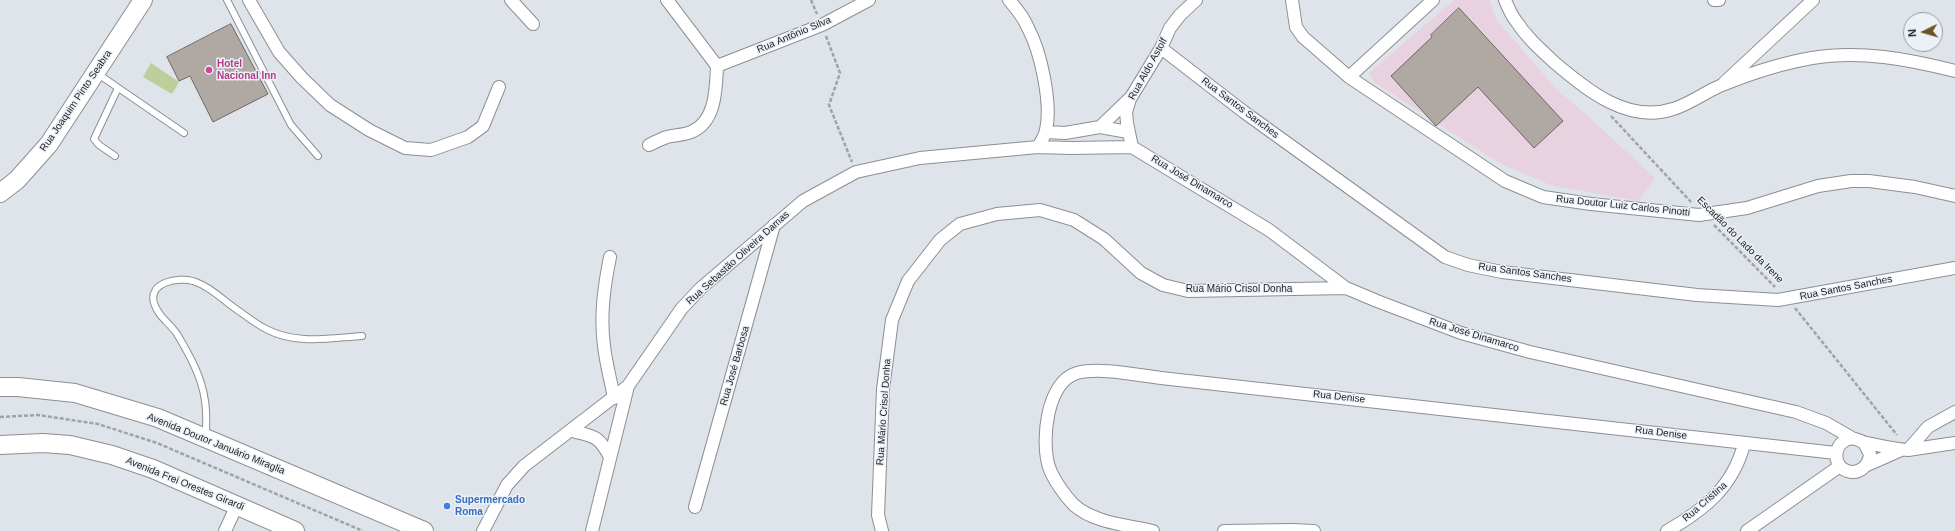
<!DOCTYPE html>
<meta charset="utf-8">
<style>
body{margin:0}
#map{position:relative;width:1955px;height:531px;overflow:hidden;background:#dfe4ea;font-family:Helvetica,sans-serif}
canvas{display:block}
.north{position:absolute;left:1903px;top:12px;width:40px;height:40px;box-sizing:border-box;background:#ecf1f8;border:1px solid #999da2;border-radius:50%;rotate:265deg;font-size:11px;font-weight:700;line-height:16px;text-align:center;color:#1d1f21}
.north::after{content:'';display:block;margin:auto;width:14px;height:18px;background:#665724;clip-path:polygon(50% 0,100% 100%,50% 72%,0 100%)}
</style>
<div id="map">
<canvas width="1955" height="531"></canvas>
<div class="north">N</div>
</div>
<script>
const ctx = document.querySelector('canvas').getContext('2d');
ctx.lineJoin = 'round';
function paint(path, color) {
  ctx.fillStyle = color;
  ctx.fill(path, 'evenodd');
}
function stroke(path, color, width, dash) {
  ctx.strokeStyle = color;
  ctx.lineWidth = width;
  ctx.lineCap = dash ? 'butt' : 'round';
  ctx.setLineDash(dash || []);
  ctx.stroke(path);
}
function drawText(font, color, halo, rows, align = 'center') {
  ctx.font = font + ' Helvetica,sans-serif';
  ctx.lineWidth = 3;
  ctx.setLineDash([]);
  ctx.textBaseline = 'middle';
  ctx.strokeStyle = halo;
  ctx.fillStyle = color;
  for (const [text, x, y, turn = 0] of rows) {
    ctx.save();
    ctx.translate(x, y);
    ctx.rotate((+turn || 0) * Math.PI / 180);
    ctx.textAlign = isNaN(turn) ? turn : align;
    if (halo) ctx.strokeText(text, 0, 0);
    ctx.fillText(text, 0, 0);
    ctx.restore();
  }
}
paint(new Path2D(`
 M1454,0H1490L1496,19L1557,90L1588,116L1655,178L1638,201L1550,185L1499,163L1374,82L1369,73Z`), '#e9d2df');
paint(new Path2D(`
 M151,63L179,82L172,94L143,77Z`), '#bcce9a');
const building = new Path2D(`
 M1459,8L1563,121L1534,148L1478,87L1436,126L1391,76L1432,37L1431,35Z
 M231,24L268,94L213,122L190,76L179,81L167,57Z`);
paint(building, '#afa8a3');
stroke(building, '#6d6763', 1);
const lane = new Path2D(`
 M227,0L291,125L318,156
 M98,74L184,133
 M115,156L99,145L94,139L118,88
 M206,437C206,425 207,412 205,401C202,377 189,354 177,334C170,323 158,317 154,303C148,282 178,277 193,281C209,286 222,299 236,309C246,316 256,324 266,329C296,345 330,338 362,336`);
const street = new Path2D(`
 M249,0L279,52L302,78L330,105L369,130L405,148L431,150L468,137L483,126L499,87
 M511,0L533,24
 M1009,0C1016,8 1024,18 1028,28C1041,52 1052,104 1046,130C1045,136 1041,142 1038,147
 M1292,0L1296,27L1303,37L1349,77L1505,181L1543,197L1591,204L1699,215L1747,208L1818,186L1851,181H1869L1915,187L1955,196
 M1505,0C1508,7 1511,15 1516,21C1527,38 1541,50 1555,63C1587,90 1628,124 1673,109C1690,104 1705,92 1722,85C1749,74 1783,63 1812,58C1860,50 1908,59 1955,71
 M1714,0H1719
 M1161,48L1244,112L1445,257L1468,265L1502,272L1697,295L1778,300L1955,268
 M717,66L822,25L869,0
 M1349,77L1433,0
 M1724,83L1813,0
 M1100,127L1129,99
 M1046,132L1065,133L1100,127L1128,132
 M649,145C655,142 661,139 667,137C675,135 684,135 691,132C716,122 716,89 717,66L667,0
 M1132,147L1269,230L1346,288L1377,301L1461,333L1530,352L1796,412L1826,423L1852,438
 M1132,147L1127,123L1126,112L1130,99L1161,48L1170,28L1180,15L1196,0
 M610,257C604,287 600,316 604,346C606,364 611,381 614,398
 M572,431C594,436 599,436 610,457
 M1864,443L1870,454C1869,465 1860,475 1847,471C1833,466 1833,446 1846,440C1854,436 1859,441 1866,443C1877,445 1899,450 1908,450L1928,427L1955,412
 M1908,450L1955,443
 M1867,465L1901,450
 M695,507L774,225
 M225,531L237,505
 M483,531L507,485L524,466L628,386L682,308L701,288L803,201L856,172L920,158L1038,147L1071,148L1132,147
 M592,531L628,386
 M882,531L878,515L883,389L892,320L908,281L940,240L960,224L997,214L1040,210L1074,220L1104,239L1141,273L1163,285L1188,291L1346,288
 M1153,531C1127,525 1094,523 1074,505C1065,496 1053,479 1049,467C1041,442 1046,382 1077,373C1100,367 1136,375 1161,378L1836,453
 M1224,531L1292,530L1314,531
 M1667,531C1704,510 1733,487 1744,444
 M1747,531L1840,466`);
const secondary = new Path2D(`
 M0,193L17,180L49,144L143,0
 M0,387H18L75,393L158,418L424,531
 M0,445L43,443L70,445L112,455L153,469L295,531`);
stroke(lane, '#8b8f95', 8);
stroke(street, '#8b8f95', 14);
stroke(secondary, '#8b8f95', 20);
stroke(new Path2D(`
 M811,0L817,14
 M826,36L840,73L829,105L852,162
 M1611,116L1691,202
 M1714,225L1775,287
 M1795,308L1897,435
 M0,417L38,415L98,424L157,443L363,531`), '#a0a4a9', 2.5, [4, 2]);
stroke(lane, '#fff', 6);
stroke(street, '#fff', 12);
stroke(secondary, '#fff', 18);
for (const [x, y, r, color] of [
 [209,70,4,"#d1479c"],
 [447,506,4,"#3f7fe0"]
]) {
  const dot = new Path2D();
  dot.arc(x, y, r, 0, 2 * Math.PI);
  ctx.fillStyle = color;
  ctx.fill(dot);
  stroke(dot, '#ecf1f8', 1.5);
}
drawText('10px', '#1d1f21', '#ecf1f8', [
 ["Rua Antônio Silva",794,35,-23],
 ["Rua Aldo Astolf",1148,69,-61],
 ["Rua Joaquim Pinto Seabra",76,101,-56],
 ["Rua Santos Sanches",1240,108,37],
 ["Rua José Dinamarco",1192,182,31],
 ["Rua Doutor Luiz Carlos Pinotti",1623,206,6],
 ["Escadão do Lado da Irene",1740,240,45],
 ["Rua Sebastão Oliveira Damas",738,258,-42],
 ["Rua Santos Sanches",1525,273,8],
 ["Rua Santos Sanches",1846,288,-11],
 ["Rua Mário Crisol Donha",1239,289],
 ["Rua José Dinamarco",1474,335,17],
 ["Rua José Barbosa",735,366,-74],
 ["Rua Denise",1339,397,6],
 ["Rua Mário Crisol Donha",884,412,-86],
 ["Rua Denise",1661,433,7],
 ["Avenida Doutor Januário Miraglia",216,444,22],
 ["Avenida Frei Orestes Girardi",185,484,22],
 ["Rua Cristina",1705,502,-41]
]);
drawText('bold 10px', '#b23c85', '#ecf1f8', [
 ["Hotel",217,64],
 ["Nacional Inn",217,76]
], 'left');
drawText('bold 10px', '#366cbe', '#ecf1f8', [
 ["Supermercado",455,500],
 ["Roma",455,512]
], 'left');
</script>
